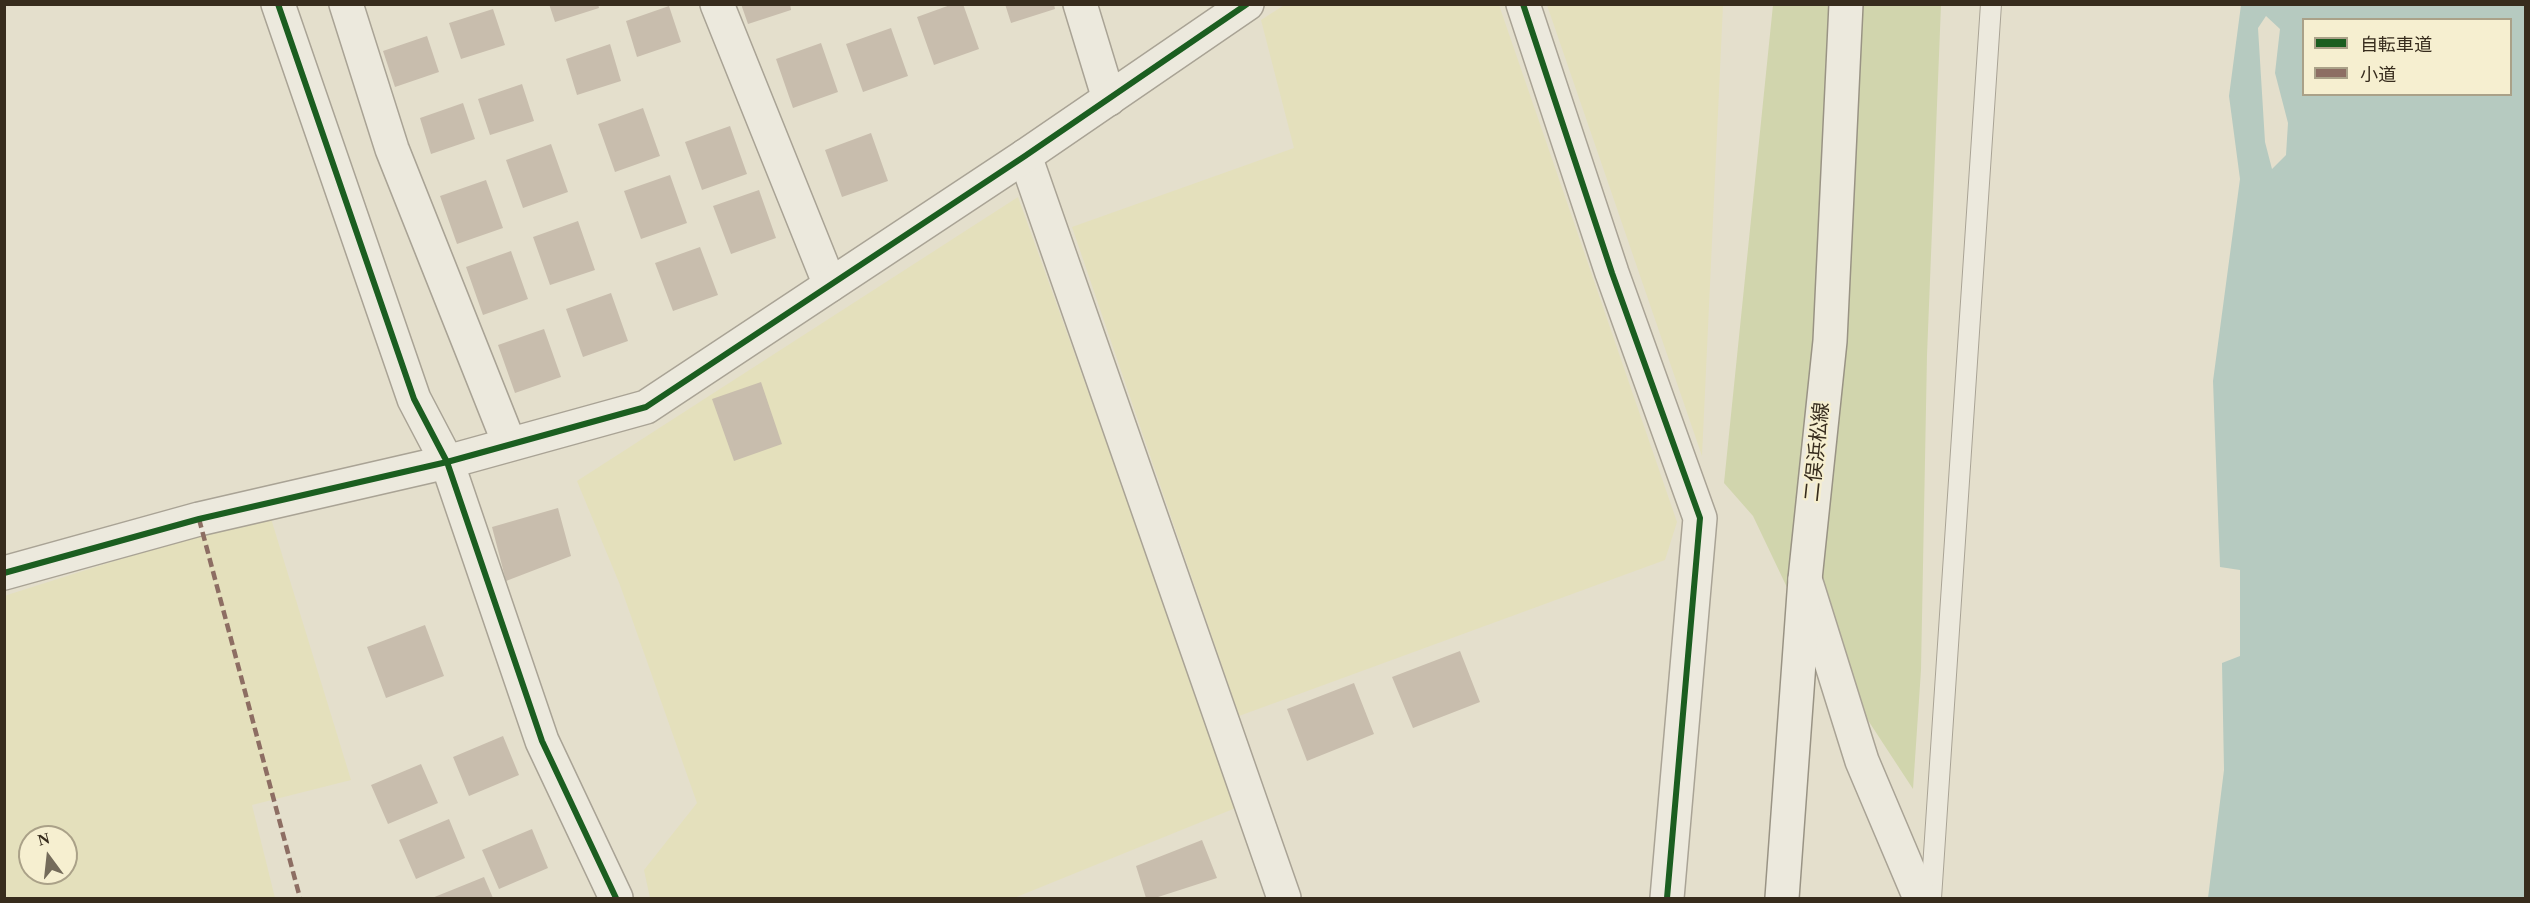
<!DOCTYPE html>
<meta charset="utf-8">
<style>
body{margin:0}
#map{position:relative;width:2530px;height:903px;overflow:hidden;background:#e4dfcc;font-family:"Times New Roman","Noto Sans JP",serif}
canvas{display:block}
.frame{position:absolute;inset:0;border:6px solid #372c1d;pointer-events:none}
.legend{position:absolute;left:2302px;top:18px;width:210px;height:78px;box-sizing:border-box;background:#f6efd0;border:2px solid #aaa188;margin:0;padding:8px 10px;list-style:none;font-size:18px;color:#372c1d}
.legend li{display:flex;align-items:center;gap:12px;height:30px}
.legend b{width:30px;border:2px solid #aaa188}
.north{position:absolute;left:18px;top:825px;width:60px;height:60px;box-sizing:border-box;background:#f6efd0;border:2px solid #aaa188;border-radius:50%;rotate:345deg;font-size:16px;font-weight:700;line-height:24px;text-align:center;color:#372c1d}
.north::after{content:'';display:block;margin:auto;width:21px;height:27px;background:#746b5a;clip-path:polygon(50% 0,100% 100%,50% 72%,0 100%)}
</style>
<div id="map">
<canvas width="2530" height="903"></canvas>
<div class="frame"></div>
<ul class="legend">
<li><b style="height:8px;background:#1b5e20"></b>自転車道</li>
<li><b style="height:8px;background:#8d6e63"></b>小道</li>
</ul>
<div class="north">N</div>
</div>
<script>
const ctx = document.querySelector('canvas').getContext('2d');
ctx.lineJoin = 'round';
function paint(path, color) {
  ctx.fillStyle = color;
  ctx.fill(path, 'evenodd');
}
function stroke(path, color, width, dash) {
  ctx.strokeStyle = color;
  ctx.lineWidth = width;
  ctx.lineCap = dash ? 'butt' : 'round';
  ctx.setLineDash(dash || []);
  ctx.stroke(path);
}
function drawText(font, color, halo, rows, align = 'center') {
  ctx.font = font + ' "Times New Roman","Noto Sans JP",serif';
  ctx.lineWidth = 4.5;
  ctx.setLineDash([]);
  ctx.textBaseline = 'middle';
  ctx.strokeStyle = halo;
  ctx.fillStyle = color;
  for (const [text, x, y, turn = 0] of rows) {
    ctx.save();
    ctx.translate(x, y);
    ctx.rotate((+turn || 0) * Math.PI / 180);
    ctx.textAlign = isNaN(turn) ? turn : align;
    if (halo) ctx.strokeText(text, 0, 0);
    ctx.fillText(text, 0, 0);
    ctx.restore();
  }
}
paint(new Path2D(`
 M1286,4L1499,5L1677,522L1665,560L1239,716L1072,227L1294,148L1261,20Z
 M1547,5H1723L1702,456Z
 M1018,197L1238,807L1014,898H650L644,870L697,803L620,585L577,481Z
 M269,512L351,780L252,805L275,898H7L4,888V596ZM30,837H66V873H30Z`), '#e4e0bc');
paint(new Path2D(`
 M1773,5H1941L1927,355L1921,670L1913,789L1803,621L1753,516L1724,483Z`), '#d1d5ad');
paint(new Path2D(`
 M2241,5H2525V898H2208L2224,770L2222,663L2240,656V570L2220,567L2213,381L2240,179L2229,96ZM2266,16L2280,29L2275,73L2288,123L2286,155L2272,169L2265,142L2258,28ZM2304,20H2510V94H2304Z`), '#b6cac0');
paint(new Path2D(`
 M549,4H598L599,8L555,22Z
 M741,4H790L791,10L748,24Z
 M953,4H963L979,49L934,65L917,17Z
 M1005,4H1054L1055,9L1011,23Z
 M669,6L681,42L637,57L626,21Z
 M493,9L505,45L461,59L449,23Z
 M891,28L908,76L863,92L846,44Z
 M427,36L439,72L395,87L383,51Z
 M821,43L838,92L793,108L776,59Z
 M610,44L621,81L577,95L566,59Z
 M522,84L534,121L490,135L478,99Z
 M463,103L475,139L431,154L420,118Z
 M643,108L660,156L615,172L598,124Z
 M730,126L747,174L702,190L685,142Z
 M871,133L888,181L842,197L825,150Z
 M551,144L568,192L523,208L506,160Z
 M670,175L687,223L641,239L624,191Z
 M486,180L503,228L457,244L440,196Z
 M759,190L776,238L731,254L713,206Z
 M578,221L595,270L550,285L533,237Z
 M700,247L718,295L673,311L655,263Z
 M511,251L528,299L483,315L466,267Z
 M611,293L628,341L583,357L566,309Z
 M544,329L561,377L515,393L498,345Z
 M761,382L782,444L734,461L712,399Z
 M558,508L571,556L506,581L492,527Z
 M425,625L444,676L386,698L367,647Z
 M1460,651L1480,702L1413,728L1392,677Z
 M1354,683L1374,734L1307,761L1287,709Z
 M503,736L519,775L469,796L453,757Z
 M421,764L438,803L388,824L371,785Z
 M449,819L465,858L416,879L399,840Z
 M532,829L548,868L499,889L482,850Z
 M1202,840L1217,878L1155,898H1146L1136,866Z
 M484,877L493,898H432Z`), '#c8bdad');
const service = new Path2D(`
 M1931,898L1991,4`);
const minor = new Path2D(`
 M278,4L414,399L447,462L542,741L616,898
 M346,4L392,149L509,443
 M717,4L830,285
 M1080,4L1109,99
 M1523,4L1612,273L1700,518L1667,898
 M1025,156L1284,898
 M1805,579L1862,761L1920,898`);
const tertiary = new Path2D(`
 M4,573L199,519L447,462L646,407L1025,156L1247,4`);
const secondary = new Path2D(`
 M1782,898L1805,579L1830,341L1846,4`);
stroke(service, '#a9a395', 22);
stroke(minor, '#a9a395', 36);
stroke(tertiary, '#a9a395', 36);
stroke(secondary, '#999384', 36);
stroke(service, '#ece9dd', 20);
stroke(minor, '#ece9dd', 33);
stroke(tertiary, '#ece9dd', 33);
stroke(secondary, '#ece9dd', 33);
stroke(new Path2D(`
 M199,519L300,898`), '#8d6e63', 4.5, [9, 4.5]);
stroke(new Path2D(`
 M278,4L414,399L447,462L542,741L616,898
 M1523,4L1612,273L1700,518L1667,898
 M4,573L199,519L447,462L646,407L1025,156L1247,4`), '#1b5e20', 6);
drawText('20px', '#372c1d', '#f6efd0', [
 ["二俣浜松線",1818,452,-84]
]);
</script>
